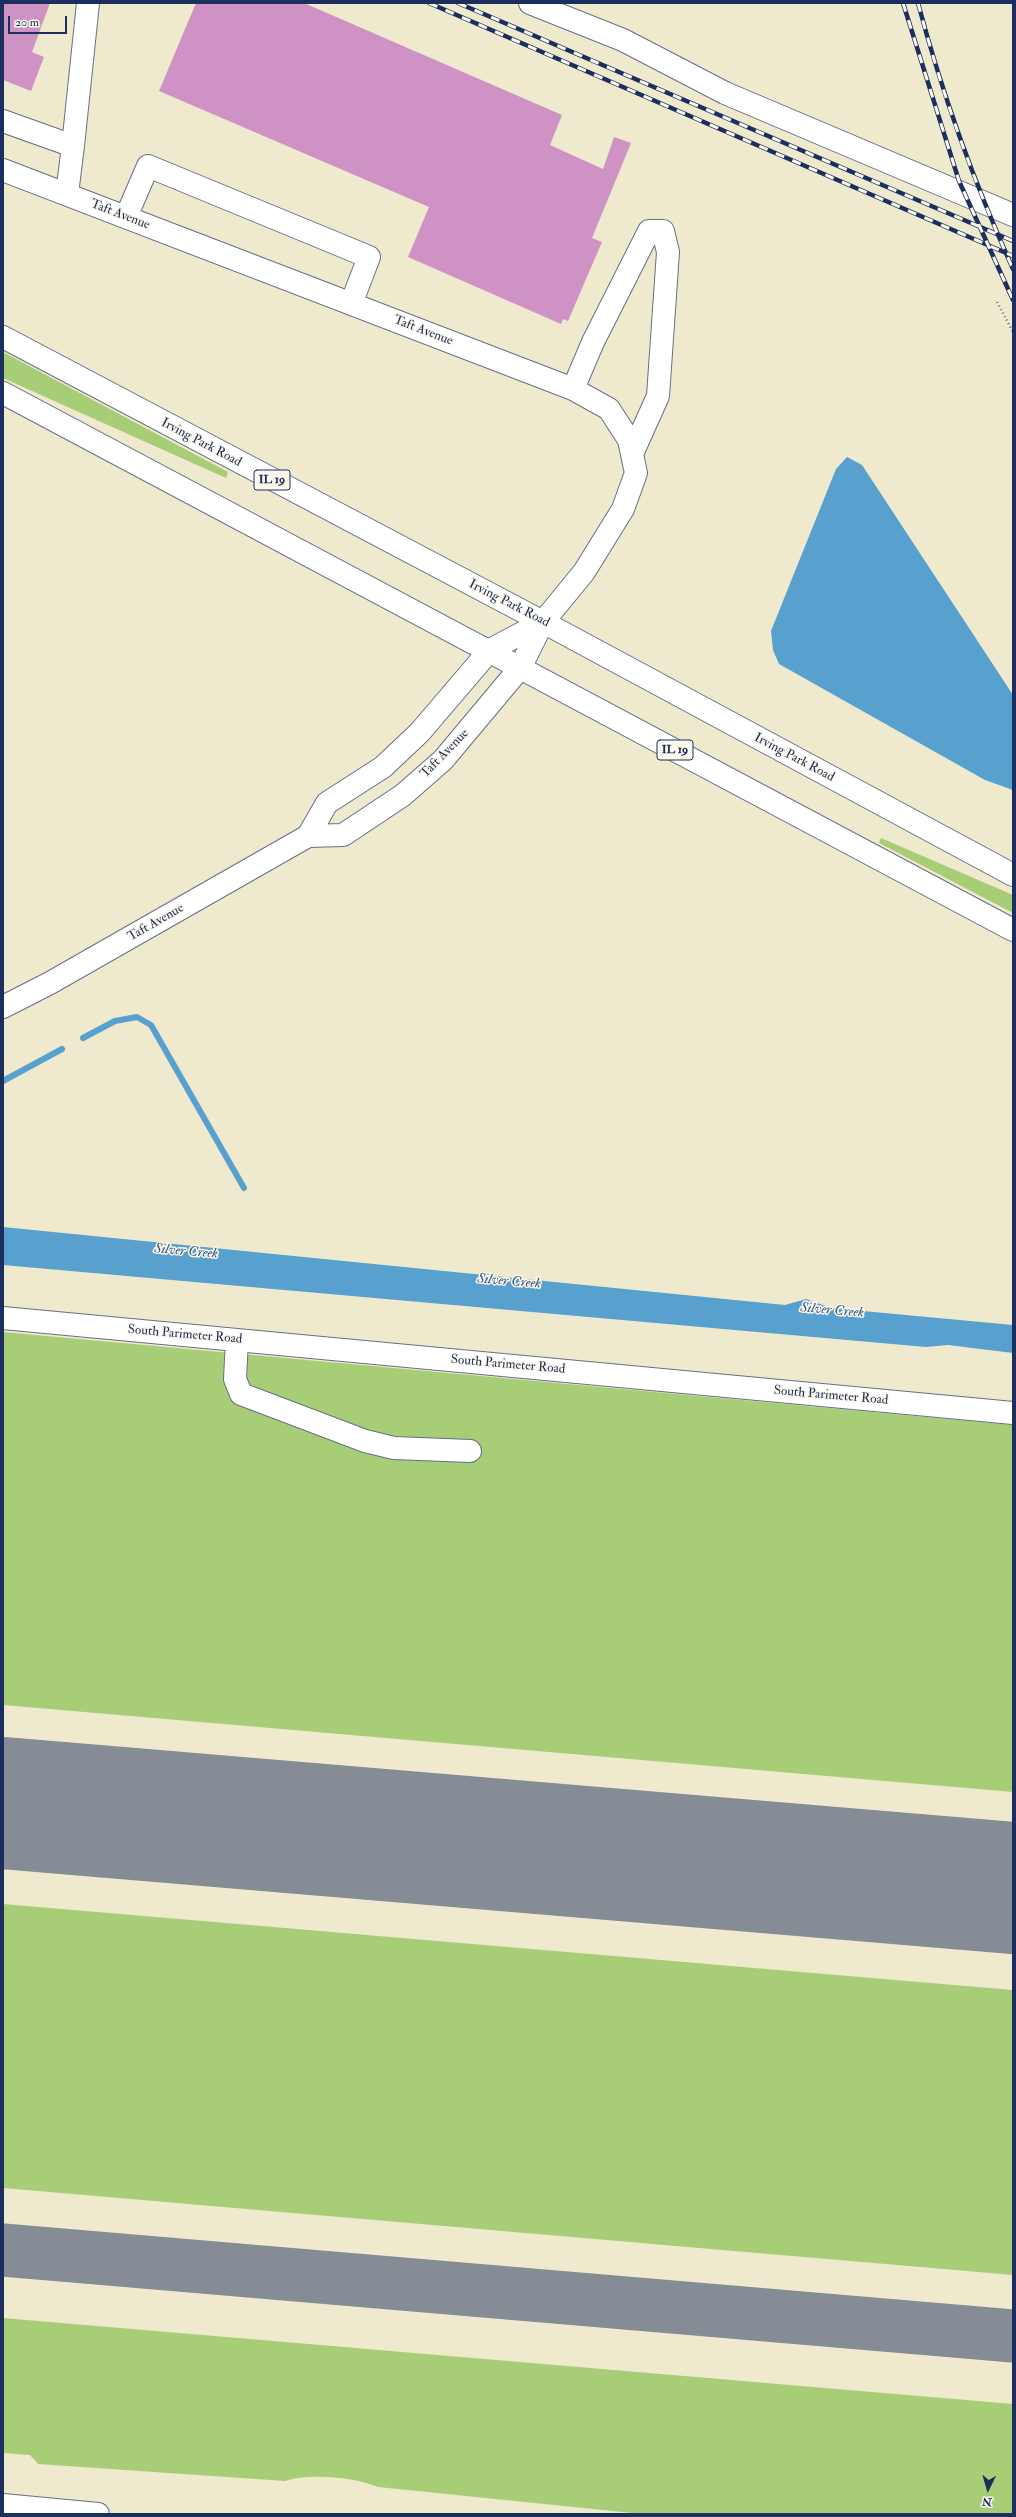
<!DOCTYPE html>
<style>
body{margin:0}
#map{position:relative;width:1016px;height:2517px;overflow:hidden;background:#efe9ce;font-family:"IM FELL Double Pica",serif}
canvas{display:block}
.frame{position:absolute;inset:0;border:4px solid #1b2f5e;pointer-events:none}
.north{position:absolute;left:968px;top:2469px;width:40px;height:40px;-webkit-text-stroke:3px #fbf7ec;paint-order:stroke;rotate:185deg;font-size:11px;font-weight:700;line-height:16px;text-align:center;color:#1b2f5e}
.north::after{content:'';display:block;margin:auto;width:14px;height:18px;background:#1b2f5e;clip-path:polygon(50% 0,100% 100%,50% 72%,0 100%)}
.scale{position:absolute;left:8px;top:16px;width:59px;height:18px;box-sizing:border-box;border:2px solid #1b2f5e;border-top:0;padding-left:5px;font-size:12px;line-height:14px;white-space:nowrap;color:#1b2f5e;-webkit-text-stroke:3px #fbf7ec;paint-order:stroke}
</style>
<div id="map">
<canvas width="1016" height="2517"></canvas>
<div class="frame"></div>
<div class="north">N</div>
<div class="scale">20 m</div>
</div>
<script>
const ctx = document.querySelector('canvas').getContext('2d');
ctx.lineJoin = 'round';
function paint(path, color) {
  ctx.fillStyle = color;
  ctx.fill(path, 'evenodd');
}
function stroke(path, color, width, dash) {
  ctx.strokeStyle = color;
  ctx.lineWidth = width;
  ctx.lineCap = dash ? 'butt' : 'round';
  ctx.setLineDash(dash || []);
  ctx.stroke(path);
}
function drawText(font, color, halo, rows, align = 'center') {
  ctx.font = font + ' "IM FELL Double Pica",serif';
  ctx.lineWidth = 3;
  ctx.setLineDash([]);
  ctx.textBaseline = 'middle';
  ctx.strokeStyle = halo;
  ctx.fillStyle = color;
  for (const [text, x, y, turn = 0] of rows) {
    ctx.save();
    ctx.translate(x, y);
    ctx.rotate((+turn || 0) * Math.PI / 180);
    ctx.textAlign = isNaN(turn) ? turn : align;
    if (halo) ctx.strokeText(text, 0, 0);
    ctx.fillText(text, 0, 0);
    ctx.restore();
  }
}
paint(new Path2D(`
 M3,352L228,472L226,478L3,378Z
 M881,838L1013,895V913L879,843Z
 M3,1332L1013,1425V1792L3,1705Z
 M3,1904L1013,1990V2275L3,2188Z
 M3,2318L1013,2404V2514H642L378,2487C354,2477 310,2473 285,2481L38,2464L30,2455L3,2453Z`), '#a8cd77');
paint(new Path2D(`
 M847,457L862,465L1013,695V790L985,780L779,664L773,650L771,631L836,469Z
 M3,1227L785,1305L806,1299L831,1308L1013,1325V1353L948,1345L926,1347L3,1265Z`), '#58a1cf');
stroke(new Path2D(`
 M83,1038L115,1021L137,1017L151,1025L244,1188
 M3,1081L62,1049`), '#58a1cf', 6);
stroke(new Path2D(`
 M3,2250L1013,2336`), '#858c96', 53);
stroke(new Path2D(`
 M3,1803L1013,1888`), '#858c96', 132);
paint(new Path2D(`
 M3,3H50L32,52L44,57L31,91L3,80Z
 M196,3H304L562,115L550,145L603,169L614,137L631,143L592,238L602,242L568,321L563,319L561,324L408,257L429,207L159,91Z`), '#ce92c5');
const minor = new Path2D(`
 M530,3L623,40L725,93L1013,215
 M3,121L73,146L67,194
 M73,146L88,3
 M3,170L573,389L609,409L629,440L636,473L623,509L584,572L543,622L520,668L443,760L403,795L343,835L308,836L50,983L3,1007
 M126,217L148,166L369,257L351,304
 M573,389L593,342L649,231H663L668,252L658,396L632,454
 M308,836L327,803L383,767L420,732L490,650L543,622
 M3,1318L1013,1413
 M237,1340L235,1379L241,1394L365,1441L394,1448L470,1451
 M3,2505L98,2514`);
const major = new Path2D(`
 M3,337L543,622L1013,875
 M3,393L1013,930`);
stroke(minor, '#657085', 24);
stroke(major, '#657085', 24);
stroke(new Path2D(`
 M997,302L1013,332`), '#657085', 2.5, [1, 3]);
stroke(minor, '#fff', 22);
stroke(major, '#fff', 22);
const rail = new Path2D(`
 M429,3L1013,256
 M458,3L1013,241
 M903,3L959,181L1013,300
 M918,3C943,97 973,180 1013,269`);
stroke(rail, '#1b2f5e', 4.5);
stroke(rail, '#fbf7ec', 3, [9]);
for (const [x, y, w] of [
 [272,480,36],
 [675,750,36]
]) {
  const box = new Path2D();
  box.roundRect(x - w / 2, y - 10, w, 20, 3);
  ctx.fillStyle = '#fbf7ec';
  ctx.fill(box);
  stroke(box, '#1b2f5e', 1);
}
drawText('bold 12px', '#1b2f5e', null, [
 ["IL 19",272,480],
 ["IL 19",675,750]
]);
drawText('13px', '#1b2f5e', '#fbf7ec', [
 ["Taft Avenue",120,215,21],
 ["Taft Avenue",423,331,21],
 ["Irving Park Road",201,443,28],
 ["Irving Park Road",509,604,27],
 ["Taft Avenue",445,754,-46],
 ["Irving Park Road",794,758,28],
 ["Taft Avenue",156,923,-30],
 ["South Parimeter Road",185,1335,5],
 ["South Parimeter Road",508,1365,5],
 ["South Parimeter Road",831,1396,5]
]);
drawText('italic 14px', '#305786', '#fbf7ec', [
 ["Silver Creek",186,1252,5],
 ["Silver Creek",509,1282,5],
 ["Silver Creek",832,1311,5]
]);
</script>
